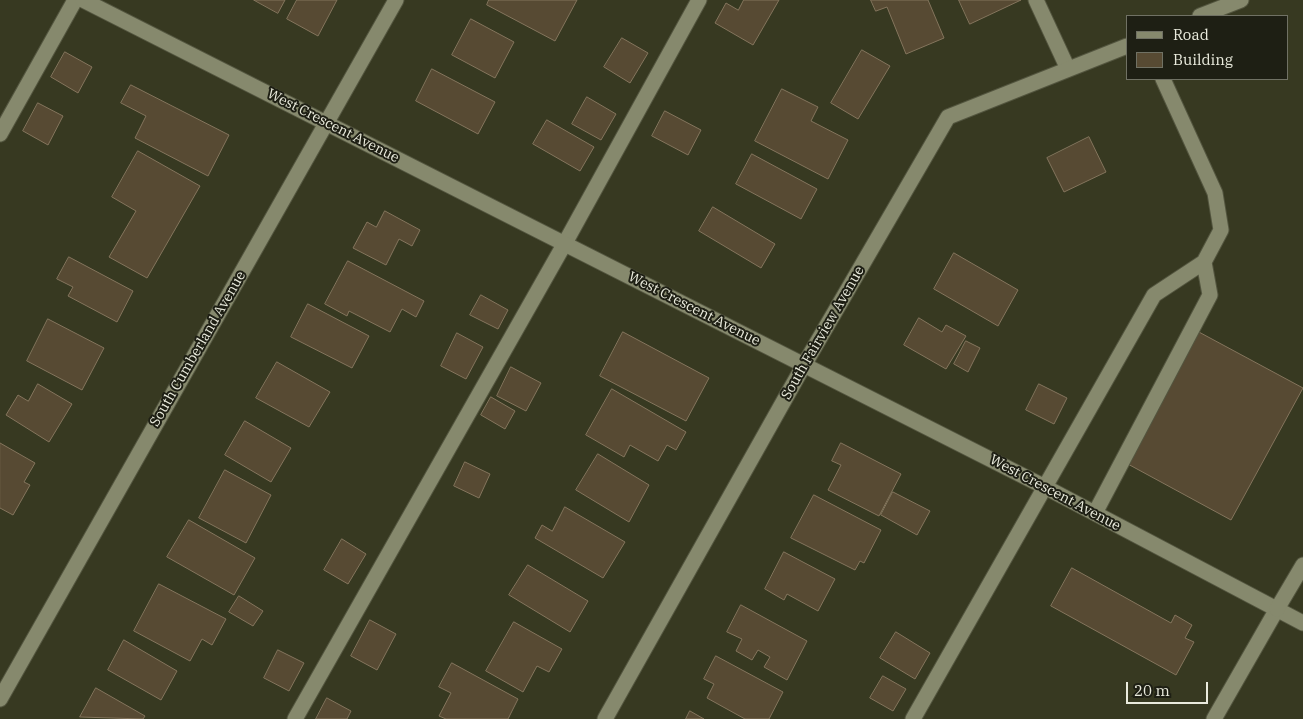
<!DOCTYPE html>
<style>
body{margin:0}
#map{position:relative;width:1303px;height:719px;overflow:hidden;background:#373921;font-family:"IBM Plex Serif",serif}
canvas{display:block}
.legend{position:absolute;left:1126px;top:15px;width:162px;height:65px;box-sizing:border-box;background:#1e1f14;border:1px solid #707164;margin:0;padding:6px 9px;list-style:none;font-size:15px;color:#eaebdd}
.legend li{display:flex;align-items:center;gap:10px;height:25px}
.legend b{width:25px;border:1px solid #707164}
.scale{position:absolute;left:1126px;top:682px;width:82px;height:22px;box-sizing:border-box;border:2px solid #eaebdd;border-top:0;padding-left:6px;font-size:15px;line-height:18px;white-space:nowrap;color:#eaebdd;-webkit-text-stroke:4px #1e1f14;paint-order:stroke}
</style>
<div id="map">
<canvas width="1303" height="719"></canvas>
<ul class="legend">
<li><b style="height:6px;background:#86896d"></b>Road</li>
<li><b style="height:14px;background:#574a33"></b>Building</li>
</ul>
<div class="scale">20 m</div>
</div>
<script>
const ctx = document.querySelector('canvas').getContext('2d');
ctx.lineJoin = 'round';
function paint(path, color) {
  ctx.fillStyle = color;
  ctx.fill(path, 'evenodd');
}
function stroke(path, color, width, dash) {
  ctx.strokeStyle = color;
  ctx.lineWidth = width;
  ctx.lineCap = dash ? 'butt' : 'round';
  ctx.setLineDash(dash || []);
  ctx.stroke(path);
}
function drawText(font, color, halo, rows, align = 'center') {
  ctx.font = font + ' "IBM Plex Serif",serif';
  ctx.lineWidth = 4;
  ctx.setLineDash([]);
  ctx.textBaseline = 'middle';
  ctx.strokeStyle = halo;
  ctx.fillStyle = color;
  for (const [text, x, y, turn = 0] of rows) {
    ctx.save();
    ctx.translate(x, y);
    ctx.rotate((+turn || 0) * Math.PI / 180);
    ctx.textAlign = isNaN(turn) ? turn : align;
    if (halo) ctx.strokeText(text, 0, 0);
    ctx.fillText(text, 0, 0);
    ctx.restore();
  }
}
const building = new Path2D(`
 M254,0H285L278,13Z
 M297,0H337L318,36L287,19Z
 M489,0H577L555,41L487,5Z
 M744,0H779L753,45L715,23L726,3L738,10Z
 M871,0H928L944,38L906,54L887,7L876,11Z
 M959,0H1021L970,24Z
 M471,19L514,42L495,78L452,55Z
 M622,38L648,53L630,83L604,67Z
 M862,50L890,66L858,119L831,103Z
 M65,52L92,67L78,93L51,77Z
 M432,69L495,102L478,134L416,101Z
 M131,85L229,135L208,176L135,138L146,116L121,103Z
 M782,89L818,107L811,121L848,140L828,179L755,141Z
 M587,97L616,114L601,140L572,124Z
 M38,103L63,116L48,145L23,131Z
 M665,111L701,130L688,155L652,136Z
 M547,120L594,147L580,171L533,144Z
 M1089,137L1106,172L1064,192L1047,158Z
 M138,151L200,186L147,278L109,257L136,211L112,197Z
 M752,154L817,189L801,219L736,184Z
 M713,207L775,244L761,268L699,231Z
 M385,211L420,230L412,246L399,239L386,265L353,248L367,222L376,227Z
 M954,253L1018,290L998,326L934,289Z
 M69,257L133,291L117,322L68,296L73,287L57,279Z
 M348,261L424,301L416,317L402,309L390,332L349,311L347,316L325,304Z
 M481,295L508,310L498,329L470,315Z
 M308,304L369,336L352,368L291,337Z
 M919,318L942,332L946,325L966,336L946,369L904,345Z
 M48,319L104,348L82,390L27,361Z
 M1197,331L1303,388L1231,520L1126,463Z
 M623,332L709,378L686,421L600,376Z
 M457,333L483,347L466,379L441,366Z
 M966,341L980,348L968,372L954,364Z
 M277,362L330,392L309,427L256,398Z
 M511,367L541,383L526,411L497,396Z
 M38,384L72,404L49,442L6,415L18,395L28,401Z
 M1039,384L1067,398L1054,424L1026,410Z
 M612,389L686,432L676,450L667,445L658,461L630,445L624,457L586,435Z
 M491,397L515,411L505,429L481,415Z
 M245,421L291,448L271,482L225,455Z
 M0,443L35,463L24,482L30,485L13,515L0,508Z
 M841,443L901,474L879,516L828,490L841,465L832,461Z
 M598,454L649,485L629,522L576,490Z
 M465,462L490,474L479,498L454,486Z
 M225,470L271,495L246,543L199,518Z
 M893,492L930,511L917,535L881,515Z
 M814,495L881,530L864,563L860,561L855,570L791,538Z
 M565,507L625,542L603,578L535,538L542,525L552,531Z
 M189,520L255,558L234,595L167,557Z
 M342,539L366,554L348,584L324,570Z
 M784,552L835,579L818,611L787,594L784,600L765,589Z
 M528,565L588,601L570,632L509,595Z
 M1072,568L1171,623L1175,615L1192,625L1185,638L1194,642L1176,675L1051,606Z
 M159,584L226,619L212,645L202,639L190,661L134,631Z
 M239,596L263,611L253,626L229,612Z
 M741,605L807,641L787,680L764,667L770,657L758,650L752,660L736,651L742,639L727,632Z
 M370,620L396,634L377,670L351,656Z
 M514,622L562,649L549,672L537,666L523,692L486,671Z
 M896,632L930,653L915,679L880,658Z
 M124,640L177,671L161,700L108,670Z
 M278,650L304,663L289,691L264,678Z
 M716,656L783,692L769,719H745L707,698L714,684L704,679Z
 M452,663L518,699L508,719H446L439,716L451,693L439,687Z
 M883,676L906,689L893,711L870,698Z
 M96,688L145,716L143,719L80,717Z
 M327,698L351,711L347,719H316Z
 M690,711L704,719H686Z`);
paint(building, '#574a33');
stroke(building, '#84755d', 1);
const service = new Path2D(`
 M1036,0L1068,69
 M0,134L75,0
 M1095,513L1210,295L1204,262
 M295,719L565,243L699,0
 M913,719L1154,295L1204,262L1221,230L1215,193L1163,79`);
const minor = new Path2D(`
 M83,0L1045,487L1303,623
 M1200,16L1241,0
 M605,719L804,365L948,117L1127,46
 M1214,719L1277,609`);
const tertiary = new Path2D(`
 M1277,609L1303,565
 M0,699L396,0`);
stroke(service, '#53553f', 17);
stroke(minor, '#53553f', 17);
stroke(tertiary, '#53553f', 17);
stroke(service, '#86896d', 15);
stroke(minor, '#86896d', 15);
stroke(tertiary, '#86896d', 15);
drawText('14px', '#eaebdd', '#1e1f14', [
 ["West Crescent Avenue",333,126,27],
 ["West Crescent Avenue",694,309,27],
 ["South Fairview Avenue",823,333,-60],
 ["South Cumberland Avenue",198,349,-60],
 ["West Crescent Avenue",1055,493,28]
]);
</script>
